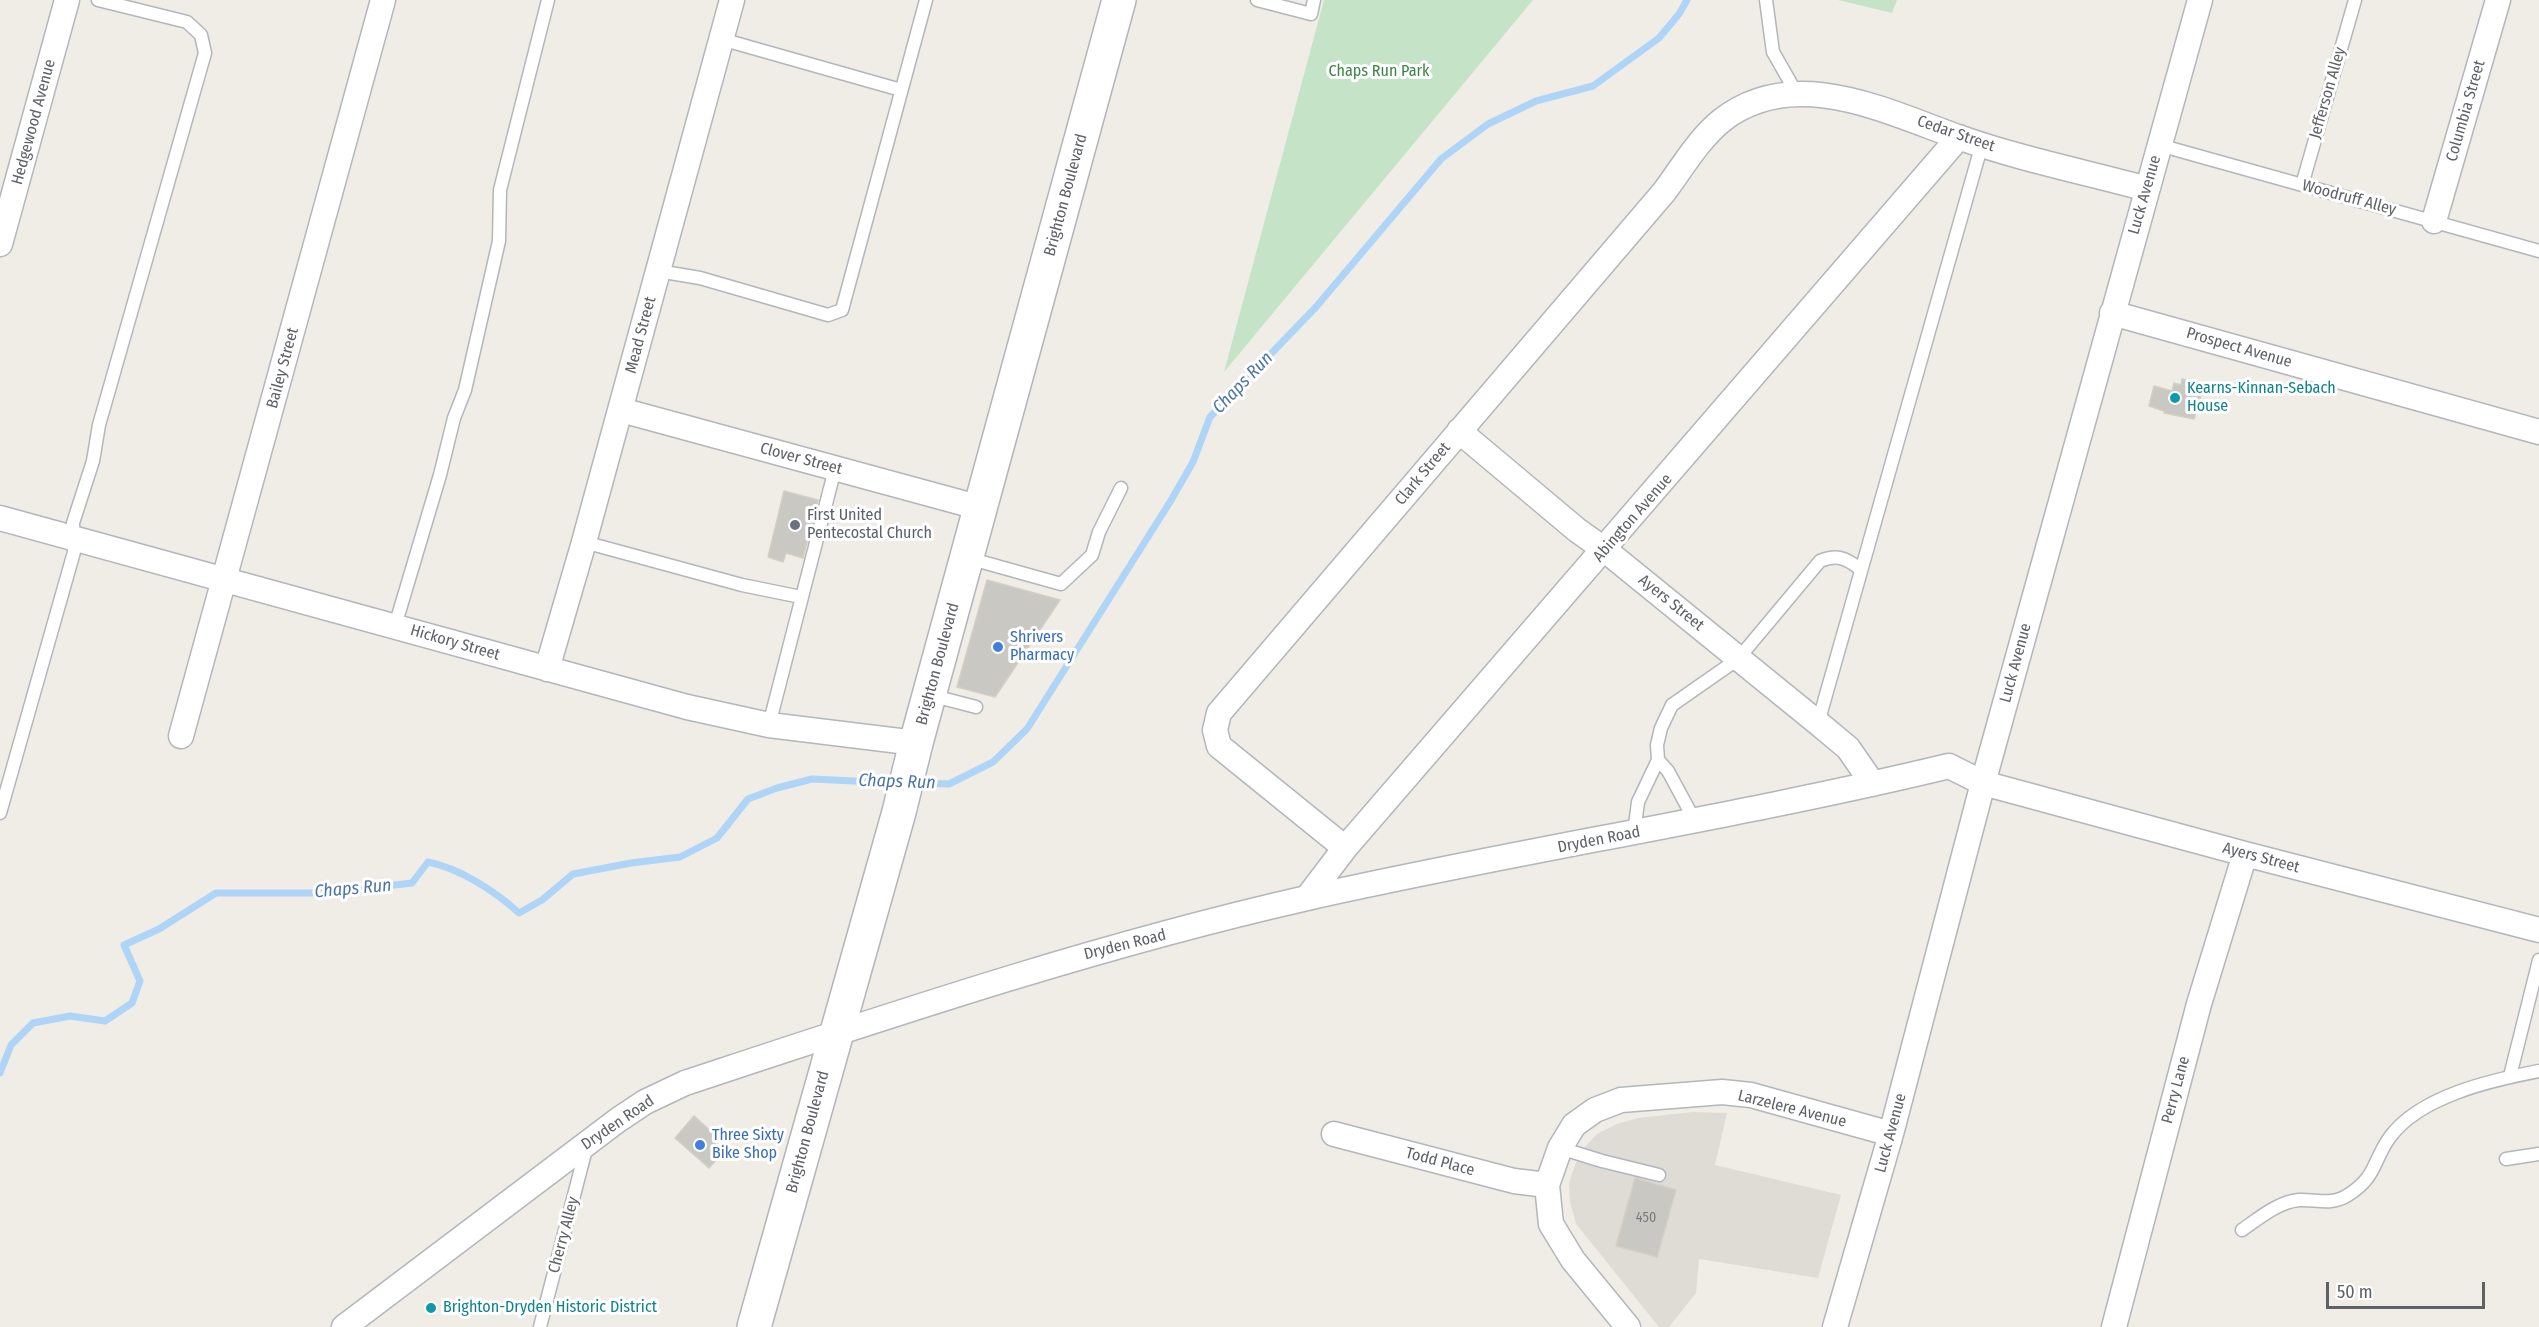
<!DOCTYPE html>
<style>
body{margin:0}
#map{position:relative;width:2539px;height:1327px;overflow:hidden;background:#efede6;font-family:"Fira Sans Condensed",sans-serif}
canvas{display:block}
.scale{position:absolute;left:2326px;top:1282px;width:159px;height:27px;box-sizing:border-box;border:3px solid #5e6165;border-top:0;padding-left:8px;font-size:18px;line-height:21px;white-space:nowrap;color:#5e6165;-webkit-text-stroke:4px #fff;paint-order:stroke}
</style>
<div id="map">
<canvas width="2539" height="1327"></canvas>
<div class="scale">50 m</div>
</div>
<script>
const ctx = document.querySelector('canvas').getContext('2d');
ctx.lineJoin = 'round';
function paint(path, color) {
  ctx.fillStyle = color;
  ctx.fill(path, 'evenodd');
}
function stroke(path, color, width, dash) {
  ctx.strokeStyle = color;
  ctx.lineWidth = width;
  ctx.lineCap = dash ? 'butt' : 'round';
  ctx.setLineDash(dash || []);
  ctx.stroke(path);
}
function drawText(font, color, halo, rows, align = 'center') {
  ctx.font = font + ' "Fira Sans Condensed",sans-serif';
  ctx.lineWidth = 6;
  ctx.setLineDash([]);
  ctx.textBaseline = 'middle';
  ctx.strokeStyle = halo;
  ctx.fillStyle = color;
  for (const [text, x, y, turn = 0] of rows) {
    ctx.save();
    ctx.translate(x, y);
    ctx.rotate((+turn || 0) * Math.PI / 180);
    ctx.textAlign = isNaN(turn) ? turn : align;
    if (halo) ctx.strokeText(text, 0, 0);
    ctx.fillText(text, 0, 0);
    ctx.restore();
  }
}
paint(new Path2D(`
 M1693,1112L1727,1113L1715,1165L1841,1195L1818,1278L1699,1259L1696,1293L1669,1327H1659L1576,1224L1570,1202L1569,1183L1575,1165L1584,1148L1597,1134L1617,1124L1638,1118Z`), '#dedcd5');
paint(new Path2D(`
 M1324,0H1533L1224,372Z
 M1838,0H1897L1892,13Z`), '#c5e4c7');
stroke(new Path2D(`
 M916,783L949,784L993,762L1027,729L1170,502L1193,462L1210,417L1316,307L1441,159L1488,124L1536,101L1593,86L1659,38L1679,14L1687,0
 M0,1073L11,1045L33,1023L70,1016L105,1021L132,1003L140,981L124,945L159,929L216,893H328L412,883L428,862C459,868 495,891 519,913L542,900L573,874L631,863L680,857L717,838L748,799L777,788L812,779L896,783`), '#aed4f7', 7);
const building = new Path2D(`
 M2182,379L2204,385L2194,419L2164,413V411L2149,406L2154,386L2172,391L2174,383L2181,385Z
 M784,491L818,500L803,558L786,553L783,562L768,557Z
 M987,580L1060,600L995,697L957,687Z
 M694,1116L715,1135L711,1140L724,1151L709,1168L675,1138Z
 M1635,1178L1676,1190L1657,1257L1616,1246Z`);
paint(building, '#cac8c3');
stroke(building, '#d3cfc5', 1.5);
const lane = new Path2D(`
 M1257,0L1311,14L1314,0
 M1766,0L1773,52L1797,94
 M721,39L901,90
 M2159,145L2539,251
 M2302,185L2355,0
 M658,271L700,278L828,315L842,310L926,0
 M584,542L742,585L801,597
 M968,558L1061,584L1092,555L1099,532L1121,488
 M395,626L440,475L454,418L465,390L499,241L500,190L548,0
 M930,695L976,707
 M1818,723L1982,144
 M769,725L835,469
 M1658,760L1668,771L1695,821
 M0,813L74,552L73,523L93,461L99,425L205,53L201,35L187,22L98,0
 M1634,833L1638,802L1658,760L1657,745L1661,728L1672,705L1738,659L1820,561C1837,554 1846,558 1860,569
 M2510,1076L2539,960
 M1560,1148L1602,1161L1659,1175
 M2506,1159L2539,1154
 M2242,1230C2259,1218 2278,1202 2299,1200C2316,1199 2331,1206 2348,1195C2377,1177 2373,1160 2390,1137C2420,1096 2492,1080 2539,1071
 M540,1327L587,1145`);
const street = new Path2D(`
 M2434,221L2498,0
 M0,244L67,0
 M2112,313L2539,432
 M621,410L981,508
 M1459,431L1577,530L1605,550L1818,723L1848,748L1873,784
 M0,518L687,707L769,725L916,743
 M547,669L584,542L732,0
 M181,736L383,0
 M1345,848L1219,746L1215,730L1219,713L1664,192C1682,168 1698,140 1721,121C1793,64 1885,111 1958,137C2020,159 2085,172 2147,189
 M1307,898L1345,848L1959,137
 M1334,1134L1514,1181L1547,1185
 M344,1327L618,1120L645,1102L685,1083C891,1015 1096,946 1307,898C1520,850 1737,817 1949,766L1983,783L2245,854L2539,930
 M1628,1327L1573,1260L1551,1224L1547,1185L1560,1148L1574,1125L1595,1110L1621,1100L1722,1092L1751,1095L1891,1134
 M1835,1327L1891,1134L1983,783L2200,0
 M2114,1327L2199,1004L2245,854`);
const secondary = new Path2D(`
 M754,1327L899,812L916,743L1119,0`);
stroke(lane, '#b3b6ba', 15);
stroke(street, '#b3b6ba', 27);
stroke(secondary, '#b3b5ba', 36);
stroke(lane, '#fff', 12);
stroke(street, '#fff', 24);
stroke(secondary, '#fff', 33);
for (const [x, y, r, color] of [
 [2175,398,6,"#0f9aa8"],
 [795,525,6,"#6b7280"],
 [998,647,6,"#3f7fe0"],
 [700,1145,6,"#3f7fe0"],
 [431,1308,6,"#0f9aa8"]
]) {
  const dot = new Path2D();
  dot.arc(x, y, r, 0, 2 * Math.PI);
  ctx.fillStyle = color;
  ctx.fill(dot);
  stroke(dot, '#fff', 2);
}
drawText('14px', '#797b7c', null, [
 ["450",1646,1218]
]);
drawText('16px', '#3e8445', '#fff', [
 ["Chaps Run Park",1379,72]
]);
drawText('16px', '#5e6165', '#fff', [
 ["Jefferson Alley",2328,93,-74],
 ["Columbia Street",2466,111,-74],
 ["Hedgewood Avenue",34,122,-75],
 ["Cedar Street",1956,134,19],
 ["Brighton Boulevard",1066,195,-75],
 ["Luck Avenue",2145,195,-74],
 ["Woodruff Alley",2349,198,15],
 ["Mead Street",641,335,-75],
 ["Prospect Avenue",2239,348,16],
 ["Bailey Street",283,368,-75],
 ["Clover Street",801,459,15],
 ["Clark Street",1423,474,-50],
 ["Abington Avenue",1633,518,-49],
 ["Ayers Street",1671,603,39],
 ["Hickory Street",455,643,16],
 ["Luck Avenue",2016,663,-75],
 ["Brighton Boulevard",938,664,-75],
 ["Dryden Road",1599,840,-11],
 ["Ayers Street",2261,858,15],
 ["Dryden Road",1125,945,-14],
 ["Perry Lane",2176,1090,-75],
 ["Larzelere Avenue",1792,1109,14],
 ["Dryden Road",618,1123,-34],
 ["Brighton Boulevard",808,1132,-75],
 ["Luck Avenue",1891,1133,-75],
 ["Todd Place",1440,1162,15],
 ["Cherry Alley",564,1235,-75]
]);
drawText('16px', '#0d838f', '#fff', [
 ["Kearns-Kinnan-Sebach",2187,389],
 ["House",2187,407],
 ["Brighton-Dryden Historic District",443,1308]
], 'left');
drawText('16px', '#5b616d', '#fff', [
 ["First United",807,516],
 ["Pentecostal Church",807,534]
], 'left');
drawText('16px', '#366cbe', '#fff', [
 ["Shrivers",1010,638],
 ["Pharmacy",1010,656],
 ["Three Sixty",712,1136],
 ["Bike Shop",712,1154]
], 'left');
drawText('italic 18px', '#4c74a8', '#fff', [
 ["Chaps Run",1243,383,-46],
 ["Chaps Run",897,782,2],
 ["Chaps Run",353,889,-5]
]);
</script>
